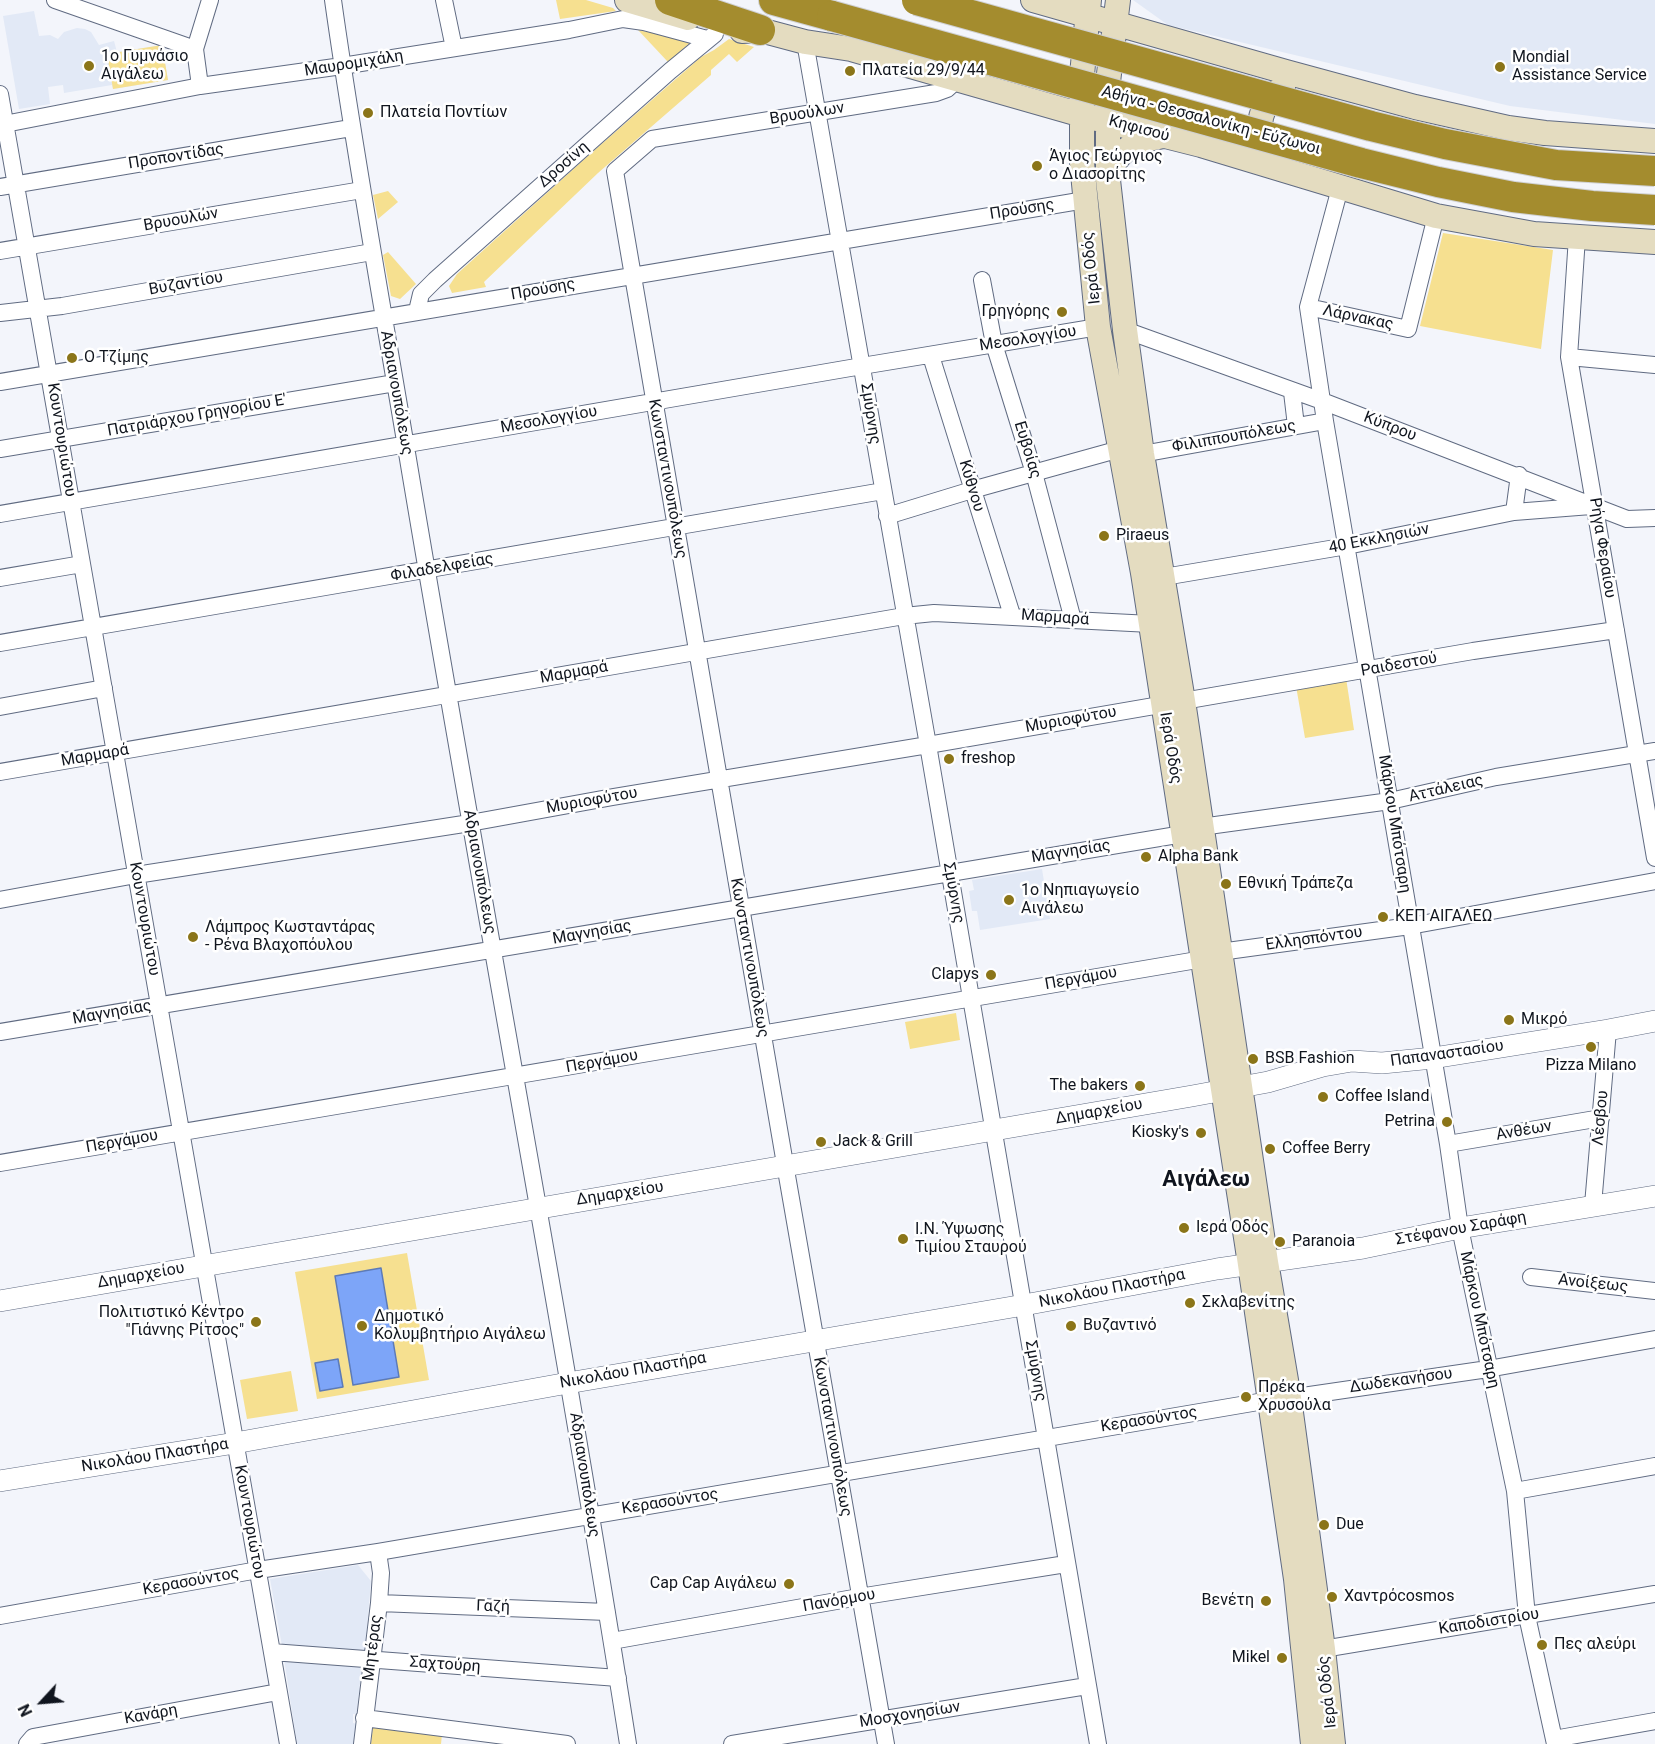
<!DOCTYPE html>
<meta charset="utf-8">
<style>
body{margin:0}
#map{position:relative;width:1655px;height:1744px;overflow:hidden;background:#f3f5fb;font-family:Roboto,sans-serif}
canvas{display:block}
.north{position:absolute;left:12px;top:1672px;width:60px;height:60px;-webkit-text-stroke:4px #fff;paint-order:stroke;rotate:244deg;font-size:16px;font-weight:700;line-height:24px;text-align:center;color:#10151e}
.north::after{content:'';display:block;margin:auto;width:21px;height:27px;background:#10151e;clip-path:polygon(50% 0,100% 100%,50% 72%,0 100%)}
</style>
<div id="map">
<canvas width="1655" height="1744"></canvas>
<div class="north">N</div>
</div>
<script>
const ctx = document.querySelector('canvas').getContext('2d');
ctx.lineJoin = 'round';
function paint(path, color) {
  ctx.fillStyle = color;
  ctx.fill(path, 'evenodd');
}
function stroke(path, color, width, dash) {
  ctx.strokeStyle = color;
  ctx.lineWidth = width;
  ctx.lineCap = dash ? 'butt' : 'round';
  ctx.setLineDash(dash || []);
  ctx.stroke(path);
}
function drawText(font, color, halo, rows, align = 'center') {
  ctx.font = font + ' Roboto,sans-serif';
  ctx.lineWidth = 5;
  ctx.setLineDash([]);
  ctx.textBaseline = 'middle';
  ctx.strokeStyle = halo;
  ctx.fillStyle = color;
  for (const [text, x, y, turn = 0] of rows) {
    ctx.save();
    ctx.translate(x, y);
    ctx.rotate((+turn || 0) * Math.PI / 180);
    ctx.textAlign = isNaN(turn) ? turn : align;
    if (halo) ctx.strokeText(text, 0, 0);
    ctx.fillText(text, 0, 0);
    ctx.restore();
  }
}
paint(new Path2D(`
 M1133,0H1655V124L1510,106L1168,25Z
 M34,11L39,36L50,35L58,39L64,32L77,28L85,29L91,32L99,45L114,41L117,52L162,45L168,80L113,89L112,85L64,93L63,85L48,87L50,104L19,109L3,16Z
 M1042,869L1050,919L980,930L977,911H972L969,891L974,890L972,880Z
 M358,1565L371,1581L365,1651L282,1646L270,1579Z
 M284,1659L362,1665L357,1711L356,1714H353V1723L357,1724L354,1744H297Z`), '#e2e9f6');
paint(new Path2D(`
 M556,0H586L613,8L616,11L560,19Z
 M638,30L690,41V43L668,62Z
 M729,39L754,47L737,62L729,54L711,70V75L598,173L484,282L486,287L452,293L449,286L457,274L589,155L701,57L714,50Z
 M162,45L168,80L113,89L107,54Z
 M388,191L398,202L378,219L373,195Z
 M1443,233L1553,250L1541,349L1420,326Z
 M388,252L416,284L400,299L391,296L383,255Z
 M1346,678L1354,730L1305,738L1296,686Z
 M956,1013L960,1040L910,1049L905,1022Z
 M407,1253L429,1380L317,1399L295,1272Z
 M291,1371L298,1411L247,1419L240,1380Z
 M373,1727L442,1734L441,1744H371Z`), '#f6e090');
const water = new Path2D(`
 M381,1268L399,1377L353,1385L335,1276Z
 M338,1359L343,1387L320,1391L315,1363Z`);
paint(water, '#7da5f8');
stroke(water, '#5c7ab7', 1.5);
const minor = new Path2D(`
 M55,0L195,49
 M333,0C354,150 381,298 406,447C478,880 560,1311 628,1744
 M444,0L454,48
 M805,42L928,745L1098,1744
 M200,86L195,49L210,0
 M0,94L288,1744
 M0,125L200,86L342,66L569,30L623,19L644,22L707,39
 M0,187L351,128
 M1340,188L1308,307L1325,421L1448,1144L1460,1228L1515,1491L1527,1616L1555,1744
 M1577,237L1569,357L1655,858
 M0,251L362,190
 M982,280L994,344L1034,473L1073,620
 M1308,307L1408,329L1436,216
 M417,311L421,294L435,280L670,71L715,34
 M0,313L62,306L372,252
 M1125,330L1322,401L1627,519L1655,518
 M931,356L1012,615
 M1569,357L1655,365
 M0,382L1085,200
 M1292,392L1296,426
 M0,449L395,383
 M1142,454L1325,421
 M1514,512L1519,475
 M0,514L862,366L1098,327
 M887,516L972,490L1120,449
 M1164,577L1347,546L1514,512L1591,506
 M0,578L82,564
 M0,643L883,491
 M0,707L104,688
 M0,772L904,616L934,613L1151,624
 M1201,827L1390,801L1496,777L1655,751
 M0,900L136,875L470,823L613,797L928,745L1473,651L1616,630
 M1220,952L1410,926L1655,881
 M0,1032L1183,834
 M1448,1144L1601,1118
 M0,1163L1203,959
 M1593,1205L1608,1030
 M1531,1277L1655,1291
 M1289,1398L1488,1369L1655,1339
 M1515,1491L1655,1466
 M379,1603L607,1612
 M0,1616L258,1570L378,1552L1270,1400
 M612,1641L859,1597L1066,1564
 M1323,1649L1655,1594
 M272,1652L618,1678
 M364,1718L567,1744
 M1554,1739L1655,1721
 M27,1744L33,1737L278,1692
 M362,1744L379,1603L381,1573L378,1552
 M732,1744L1087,1686
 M886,1744C794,1220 704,695 615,171L652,139L936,93L947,89L958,79`);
const tertiary = new Path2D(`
 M0,1301L1192,1096L1268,1082L1323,1066L1352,1061L1382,1063L1433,1058L1608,1030L1655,1021
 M0,1481L235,1443L568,1383L1024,1305L1217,1269L1363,1248L1460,1228L1655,1196`);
const secondary = new Path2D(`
 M627,0L688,18
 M1033,0L1286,72L1415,107L1508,128L1545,133L1655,141
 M1089,0L1082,75V163L1098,327L1143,573L1247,1244L1296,1579L1313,1744
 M1118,0L1108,82V180L1125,330L1142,454L1183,701L1266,1262L1289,1398L1323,1649L1333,1744
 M742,31L760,30L805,42L851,49L1082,115L1201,145L1436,216L1534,234L1655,242
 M1266,151C1254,128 1260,102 1283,88
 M1109,176C1116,149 1137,141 1163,136`);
const motorway = new Path2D(`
 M670,0L760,30
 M774,0L832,16`);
stroke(minor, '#606b82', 18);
stroke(tertiary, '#606b82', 22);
stroke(secondary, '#606b82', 26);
stroke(motorway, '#cfd0d2', 32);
stroke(minor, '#fff', 16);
stroke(tertiary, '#fff', 21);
stroke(secondary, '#e4dcc0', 24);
stroke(motorway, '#a48c2e', 30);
const motorwayBridge = new Path2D(`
 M917,0L1371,126L1445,144L1556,165L1655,171
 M832,16L1361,163L1438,182L1513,197L1592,206L1655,210`);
stroke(motorwayBridge, '#cfd0d2', 32, []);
stroke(motorwayBridge, '#a48c2e', 30);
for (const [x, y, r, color] of [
 [89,66,6,"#8b7519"],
 [1500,67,6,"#8b7519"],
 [850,71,6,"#8b7519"],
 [368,113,6,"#8b7519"],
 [1037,166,6,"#8b7519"],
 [1062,312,6,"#8b7519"],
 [72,358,6,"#8b7519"],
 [1104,536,6,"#8b7519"],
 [949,759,6,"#8b7519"],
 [1146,857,6,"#8b7519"],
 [1226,884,6,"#8b7519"],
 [1009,900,6,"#8b7519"],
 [1383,917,6,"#8b7519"],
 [193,937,6,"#8b7519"],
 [991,975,6,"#8b7519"],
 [1509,1020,6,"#8b7519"],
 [1591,1047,6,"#8b7519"],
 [1253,1059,6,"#8b7519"],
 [1140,1086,6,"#8b7519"],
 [1323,1097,6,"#8b7519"],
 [1447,1122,6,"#8b7519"],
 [1201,1133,6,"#8b7519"],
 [821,1142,6,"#8b7519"],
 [1270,1149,6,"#8b7519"],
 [1184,1228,6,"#8b7519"],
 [903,1239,6,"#8b7519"],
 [1280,1242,6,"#8b7519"],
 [1190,1303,6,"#8b7519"],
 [256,1322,6,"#8b7519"],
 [362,1326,6,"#8b7519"],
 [1071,1326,6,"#8b7519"],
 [1246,1397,6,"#8b7519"],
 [1324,1525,6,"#8b7519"],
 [789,1584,6,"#8b7519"],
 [1332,1597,6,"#8b7519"],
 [1266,1601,6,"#8b7519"],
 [1542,1645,6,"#8b7519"],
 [1282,1658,6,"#8b7519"]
]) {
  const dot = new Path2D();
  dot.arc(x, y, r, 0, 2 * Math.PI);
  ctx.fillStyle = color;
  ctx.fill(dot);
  stroke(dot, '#fff', 2);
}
drawText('16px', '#10151e', '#fff', [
 ["1ο Γυμνάσιο",101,57],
 ["Αιγάλεω",101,75],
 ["Mondial",1512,58],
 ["Assistance Service",1512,76],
 ["Πλατεία 29/9/44",862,71],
 ["Πλατεία Ποντίων",380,113],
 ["Άγιος Γεώργιος",1049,157],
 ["ο Διασορίτης",1049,175],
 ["Γρηγόρης",1050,312,"right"],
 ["Ο Τζίμης",84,358],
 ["Piraeus",1116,536],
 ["freshop",961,759],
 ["Alpha Bank",1158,857],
 ["Εθνική Τράπεζα",1238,884],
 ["1ο Νηπιαγωγείο",1021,891],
 ["Αιγάλεω",1021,909],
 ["ΚΕΠ ΑΙΓΑΛΕΩ",1395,917],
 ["Λάμπρος Κωσταντάρας",205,928],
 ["- Ρένα Βλαχοπόυλου",205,946],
 ["Clapys",979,975,"right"],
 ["Μικρό",1521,1020],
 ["BSB Fashion",1265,1059],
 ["Pizza Milano",1591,1066,"center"],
 ["The bakers",1128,1086,"right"],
 ["Coffee Island",1335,1097],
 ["Petrina",1435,1122,"right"],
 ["Kiosky's",1189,1133,"right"],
 ["Jack & Grill",833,1142],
 ["Coffee Berry",1282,1149],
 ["Ιερά Οδός",1196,1228],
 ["Ι.Ν. Ύψωσης",915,1230],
 ["Τιμίου Σταυρού",915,1248],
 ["Paranoia",1292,1242],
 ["Σκλαβενίτης",1202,1303],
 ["Πολιτιστικό Κέντρο",244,1313,"right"],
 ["\"Γιάννης Ρίτσος\"",244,1331,"right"],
 ["Δημοτικό",374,1317],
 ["Κολυμβητήριο Αιγάλεω",374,1335],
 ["Βυζαντινό",1083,1326],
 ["Πρέκα",1258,1388],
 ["Χρυσούλα",1258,1406],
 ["Due",1336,1525],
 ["Cap Cap Αιγάλεω",777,1584,"right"],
 ["Χαντρόcosmos",1344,1597],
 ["Βενέτη",1254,1601,"right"],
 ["Πες αλεύρι",1554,1645],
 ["Mikel",1270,1658,"right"]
], 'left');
drawText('16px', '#10151e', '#fff', [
 ["Μαυρομιχάλη",354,64,-9],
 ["Βρυούλων",807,114,-9],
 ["Αθήνα - Θεσσαλονίκη - Εύζωνοι",1211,121,15],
 ["Κηφισού",1139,129,15],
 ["Προποντίδας",176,157,-9],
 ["Δροσίνη",564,165,-41],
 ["Προύσης",1022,210,-9],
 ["Βρυουλών",181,220,-10],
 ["Ιερά Οδός",1092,268,-96],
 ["Βυζαντίου",186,284,-10],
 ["Προύσης",543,290,-10],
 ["Λάρνακας",1358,318,12],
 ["Μεσολογγίου",1028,339,-9],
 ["Αδριανουπόλεως",396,393,80],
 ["Σμύρνης",870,414,81],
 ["Πατριάρχου Γρηγορίου Ε'",197,416,-10],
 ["Μεσολογγίου",549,420,-10],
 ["Κύπρου",1390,427,21],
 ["Φιλιππουπόλεως",1234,437,-10],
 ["Κουντουριώτου",61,440,81],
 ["Ευβοίας",1027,450,73],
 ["Κωνσταντινουπόλεως",667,479,80],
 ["Κύθνου",971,486,73],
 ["40 Εκκλησιών",1379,539,-11],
 ["Ρήγα Φεραίου",1602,548,81],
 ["Φιλαδελφείας",442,568,-10],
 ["Μαρμαρά",1055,618,4],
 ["Ραιδεστού",1399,665,-10],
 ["Μαρμαρά",574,673,-10],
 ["Μυριοφύτου",1071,720,-10],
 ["Ιερά Οδός",1170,748,81],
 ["Μαρμαρά",95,756,-10],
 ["Αττάλειας",1446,789,-13],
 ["Μυριοφύτου",592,801,-10],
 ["Μάρκου Μπότσαρη",1394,824,81],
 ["Μαγνησίας",1071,852,-9],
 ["Αδριανουπόλεως",479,872,80],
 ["Σμύρνης",953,893,80],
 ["Κουντουριώτου",144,919,80],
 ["Μαγνησίας",592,933,-10],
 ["Ελλησπόντου",1314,939,-8],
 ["Κωνσταντινουπόλεως",749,958,80],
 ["Περγάμου",1081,979,-10],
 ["Μαγνησίας",112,1013,-10],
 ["Παπαναστασίου",1447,1054,-8],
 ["Περγάμου",602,1062,-10],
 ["Δημαρχείου",1099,1112,-10],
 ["Λέσβου",1601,1118,-85],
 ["Ανθέων",1524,1131,-10],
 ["Περγάμου",122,1142,-10],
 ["Δημαρχείου",620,1194,-9],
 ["Στέφανου Σαράφη",1461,1229,-10],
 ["Δημαρχείου",141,1276,-10],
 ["Ανοίξεως",1593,1284,6],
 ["Νικολάου Πλαστήρα",1112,1289,-11],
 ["Μάρκου Μπότσαρη",1479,1320,78],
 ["Νικολάου Πλαστήρα",633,1371,-10],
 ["Σμύρνης",1035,1371,80],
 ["Δωδεκανήσου",1401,1381,-8],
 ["Κερασούντος",1149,1420,-9],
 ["Κωνσταντινουπόλεως",832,1437,80],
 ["Νικολάου Πλαστήρα",155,1456,-9],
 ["Αδριανουπόλεως",584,1475,81],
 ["Κερασούντος",670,1502,-9],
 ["Κουντουριώτου",249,1522,80],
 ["Κερασούντος",191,1582,-10],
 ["Πανόρμου",839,1601,-10],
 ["Γαζή",493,1607,2],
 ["Καποδιστρίου",1489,1622,-9],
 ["Μητέρας",373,1648,-83],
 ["Σαχτούρη",445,1665,4],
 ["Ιερά Οδός",1328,1692,-96],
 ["Κανάρη",151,1715,-10],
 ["Μοσχονησίων",910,1715,-9]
]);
drawText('bold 22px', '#10151e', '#fff', [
 ["Αιγάλεω",1206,1180]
]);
</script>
